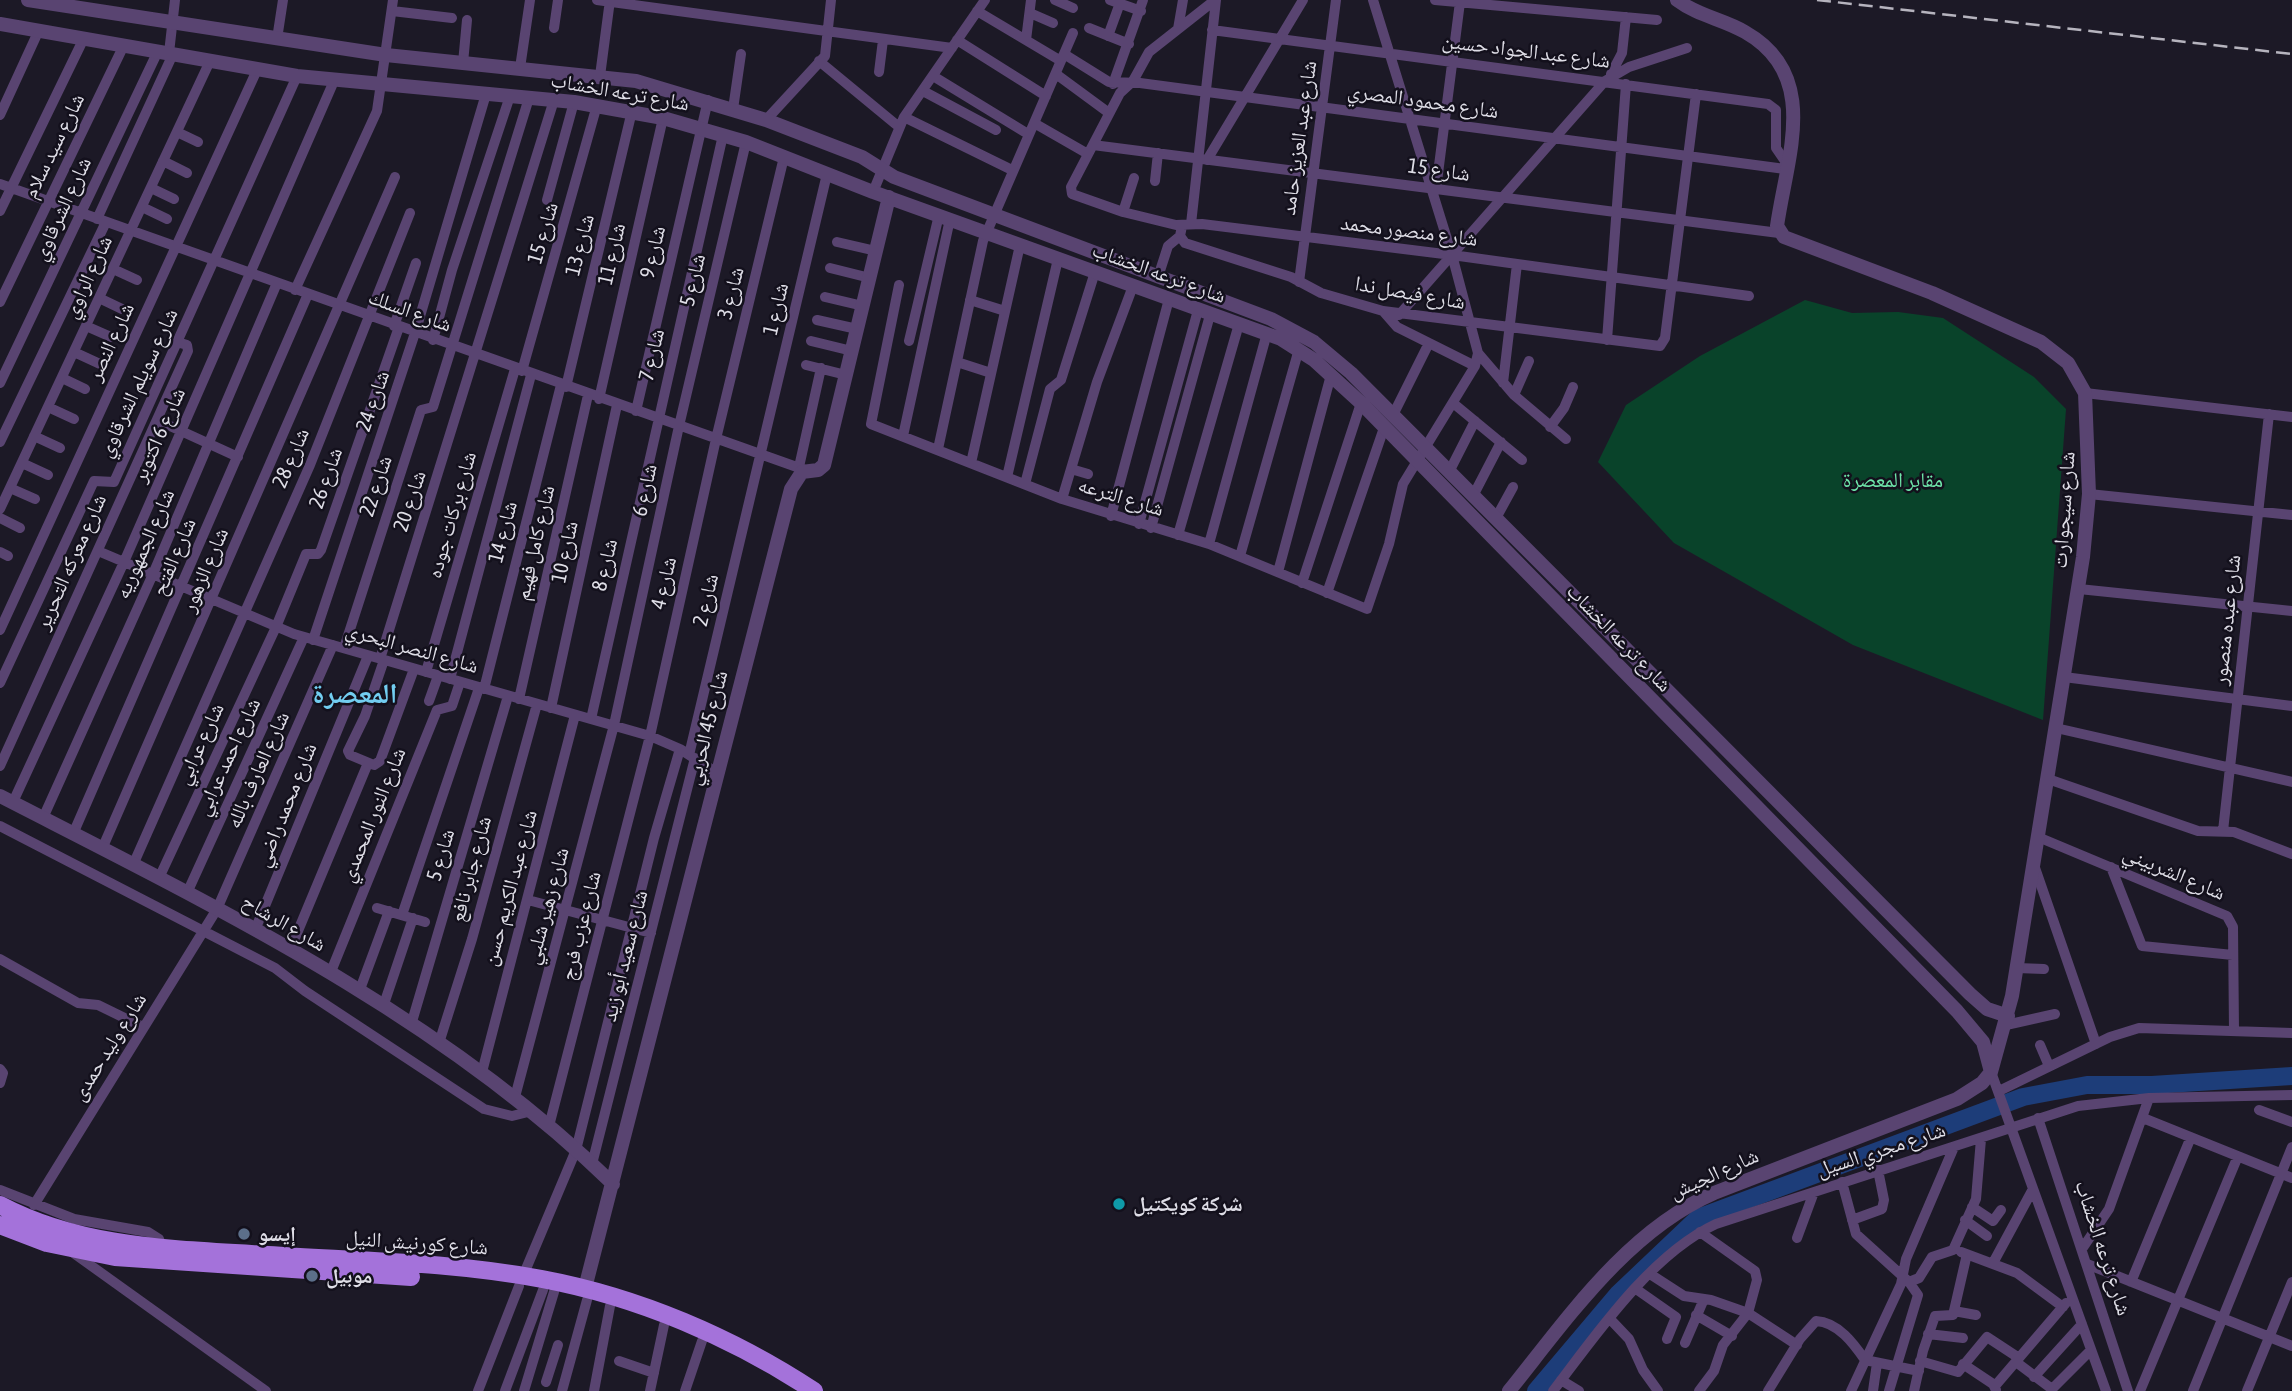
<!DOCTYPE html>
<meta charset="utf-8">
<style>
body{margin:0}
canvas{display:block;background:#1c1926}
</style>
<canvas width="2292" height="1391"></canvas>
<script>
const ctx = document.querySelector('canvas').getContext('2d');
ctx.lineJoin = 'round';
function paint(path, color) {
  ctx.fillStyle = color;
  ctx.fill(path, 'evenodd');
}
function stroke(path, color, width, dash) {
  ctx.strokeStyle = color;
  ctx.lineWidth = width;
  ctx.lineCap = dash ? 'butt' : 'round';
  ctx.setLineDash(dash || []);
  ctx.stroke(path);
}
function drawText(font, color, halo, rows, align = 'center') {
  ctx.font = font + ' "Asap Condensed","Noto Naskh Arabic",sans-serif';
  ctx.lineWidth = 5;
  ctx.setLineDash([]);
  ctx.textBaseline = 'middle';
  ctx.strokeStyle = halo;
  ctx.fillStyle = color;
  for (const [text, x, y, turn = 0] of rows) {
    ctx.save();
    ctx.translate(x, y);
    ctx.rotate((+turn || 0) * Math.PI / 180);
    ctx.textAlign = isNaN(turn) ? turn : align;
    if (halo) ctx.strokeText(text, 0, 0);
    ctx.fillText(text, 0, 0);
    ctx.restore();
  }
}
paint(new Path2D(`
 M1805,300L1852,313L1898,312L1943,318L2034,377L2066,409L2043,720L1853,645L1674,543L1598,462L1626,405L1700,356Z`), '#09432a');
stroke(new Path2D(`
 M1536,1391L1618,1294L1698,1218L2023,1097L2087,1085H2152L2292,1076`), '#1d3d79', 18);
stroke(new Path2D(`
 M597,0L952,48
 M1055,0L1073,8
 M1110,0L1141,11
 M1215,0L1149,52L1133,81L1120,93L1071,187L1072,194L1123,212L1176,225L1202,224L1452,255L1749,296
 M1435,0L1657,20
 M392,11L452,18
 M977,11L1061,61
 M1030,13L1053,23
 M554,28L558,0
 M1089,28L1129,44
 M1178,29L1183,0
 M1212,30L1768,104L1776,110V148L1787,164
 M1108,36L1120,3
 M277,39L283,0
 M957,40L1046,96
 M1026,40L1031,0
 M169,53L175,0
 M1064,54L1109,82L1140,83L1785,169
 M819,61L899,127
 M463,63L467,20
 M520,68L530,0
 M879,72L883,40
 M1056,74L1109,113
 M1611,74L1622,53L1626,17
 M600,76L610,0
 M933,76L1028,134
 M1113,84L1143,0
 M923,91L996,130
 M733,109L741,54
 M0,115L39,30
 M904,117L1012,170
 M766,120L825,56L831,0
 M1034,123L1088,154
 M177,132L198,142
 M1093,145L1779,233
 M1207,160L1303,0
 M163,161L187,173
 M1155,181L1158,153
 M0,184L808,471
 M151,188L174,199
 M1436,189L1460,2
 M873,192L904,117L985,0
 M547,200L574,102
 M142,207L167,219
 M0,211L84,38
 M1123,212L1134,178
 M97,219L173,54
 M1191,224L1216,0
 M1182,226L1180,236L1185,243L1291,277L1321,293L1383,311L1660,346L1665,338L1696,94
 M837,242L876,251
 M830,268L870,278
 M113,269L137,280
 M1158,277L1168,246L1180,236
 M1299,282L1336,0
 M899,285L871,424L1062,499L1209,544L1367,609L1389,544L1403,484L1475,366L1478,353L1452,255L1373,0
 M295,290L377,111L393,0
 M825,297L863,306
 M99,298L122,309
 M970,300L1005,311
 M0,302L124,45
 M1383,311L1397,327L1475,366
 M1399,315L1605,81L1629,67L1687,48
 M817,320L857,329
 M86,326L111,337
 M394,326L416,263
 M433,340L452,270L510,96
 M1607,340L1626,84
 M811,341L852,351
 M909,341L939,215
 M74,352L100,364
 M1478,353L1514,395L1566,439
 M957,362L991,373
 M806,365L846,375
 M522,371L597,105
 M62,378L85,389
 M0,383L158,51
 M1503,383L1517,264
 M566,387L632,111
 M2085,393L2292,417
 M1514,395L1529,361
 M599,399L663,118
 M1453,403L1522,460
 M48,407L74,419
 M636,411L708,100
 M1393,415L1429,343
 M157,420L238,457
 M1550,427L1564,408L1573,387
 M34,436L60,448
 M903,436L950,219
 M0,442L106,222
 M938,449L983,241L1073,33
 M22,463L48,475
 M971,463L1020,245
 M799,467L821,368
 M1071,469L1088,474
 M1449,472L1475,421
 M1007,477L1058,259
 M1025,484L1050,389L1061,380L1095,272
 M10,488L35,499
 M2089,494L2292,515
 M1473,496L1501,442
 M1062,499L1097,382L1133,286
 M0,509L210,61
 M1111,516L1169,299
 M0,518L20,528
 M1496,518L1513,487
 M1139,524L1198,310
 M1151,528L1210,315
 M1178,535L1239,324
 M1209,544L1267,333
 M98,551L294,634L650,736L680,749L717,773
 M0,552L8,556
 M1240,556L1299,349
 M1278,572L1331,375
 M1302,583L1361,403
 M2079,589L2292,611
 M1327,593L1384,428
 M0,630L257,70
 M313,640L415,333L486,94
 M344,648L421,410L433,407L529,98
 M380,659L554,100
 M384,660L365,716L348,751L350,755L374,765L380,761L414,669
 M426,672L515,369
 M2064,677L2292,706
 M450,679L531,375
 M0,683L94,481L114,482L297,76
 M484,689L561,385
 M519,699L588,395
 M429,701L438,676
 M551,708L617,405
 M591,719L723,135
 M2056,728L2292,782
 M689,755L827,174
 M0,766L188,351L187,345L177,342
 M2048,779L2198,831L2234,832L2292,854
 M13,802L124,562L334,81
 M43,818L153,574L277,283
 M0,826L275,968L305,991L484,1109L512,1116L532,1111
 M2223,831L2269,414
 M73,834L308,294
 M2038,837L2227,916L2233,927L2234,1031
 M102,849L395,177
 M133,865L310,465L410,213
 M2034,865L2096,1044
 M2111,867L2142,946L2233,955
 M159,878L276,627L306,554H318L321,550L399,327
 M187,893L304,637
 M528,900L651,933
 M377,908L425,922
 M402,915L479,688
 M255,930L368,656
 M290,950L368,763
 M0,959L78,1003L98,1005L143,1027
 M2017,968L2044,969
 M330,974L437,710L452,706L460,682
 M359,992L389,911
 M383,1007L413,918
 M411,1025L508,696
 M2006,1025L2055,1014
 M439,1043L472,939L537,704
 M2040,1045L2049,1066
 M0,1069L3,1073L0,1083
 M482,1072L575,715
 M1991,1072L2106,1391
 M1999,1091L2110,1037L2139,1028L2292,1033
 M515,1097L614,725L679,426L746,142
 M2259,1110L2292,1122
 M2038,1118L2128,1391
 M2143,1118L2292,1178
 M549,1126L650,736L716,439L784,157
 M592,1164L695,758
 M1842,1182L1856,1234L1909,1282L1918,1295L1889,1391
 M0,1190L74,1219L148,1232L159,1239L162,1247
 M34,1205L217,909L333,645
 M1972,1207L1993,1221L2001,1210
 M1852,1220L1882,1209L1884,1200L1878,1170
 M1965,1220L1987,1236
 M1797,1238L1814,1192
 M2082,1249L2109,1209L2149,1098
 M72,1252L266,1391
 M1961,1252L2017,1273L2063,1307
 M1993,1263L2033,1189
 M2087,1264L2292,1346
 M1650,1274L1684,1296L1711,1300L1748,1313L1797,1345
 M523,1276L576,1150L654,838L680,749
 M1909,1282L1919,1278L1932,1257L1953,1250L1976,1199L1981,1139
 M2131,1282L2191,1137
 M1636,1289L1676,1317L1667,1339
 M1954,1311L1976,1315
 M1696,1315L1732,1336
 M1610,1319L1629,1339L1643,1370L1658,1391
 M1928,1334L1963,1338
 M1685,1343L1704,1299
 M619,1361L654,1373
 M1920,1361L1958,1372L1987,1337L2019,1358
 M2016,1362L2052,1389L2091,1350
 M1963,1364L1993,1384L1996,1390
 M2034,1377L2082,1324
 M1561,1380L1579,1391
 M546,1382L558,1345
 M1995,1386L2066,1303
 M478,1391L519,1286
 M505,1391L543,1290
 M524,1391L554,1292
 M562,1391L587,1300
 M594,1391L610,1306
 M650,1391L664,1325
 M685,1391L702,1341
 M1553,1391C1595,1336 1651,1254 1716,1224L2078,1106L2149,1098L2292,1095
 M1699,1391L1714,1371L1723,1345L1748,1313L1757,1280L1755,1271L1700,1232
 M1768,1391L1800,1339L1816,1321C1838,1322 1854,1344 1865,1360L1919,1371
 M1851,1391L1901,1284L1906,1259L1954,1147
 M1873,1391L1877,1363
 M1914,1391L1923,1351L1935,1316L1953,1315L1967,1254
 M2140,1391L2238,1156
 M2193,1391L2292,1147
 M2247,1391L2292,1282`), '#594471', 10);
stroke(new Path2D(`
 M28,0L386,55L636,81L766,120L862,157L894,177L1271,319L1314,342L1351,373L1970,994L1987,1009L2008,1016
 M0,24L297,76L574,102L663,118L746,142L873,192L1281,339L1314,360L1361,403L1957,1011L1983,1042L1991,1072
 M0,796C214,906 439,1014 613,1184
 M585,1288L791,489L802,472L818,470L824,465L889,197
 M1509,1391C1567,1319 1627,1231 1714,1193L1957,1099L1982,1083L1991,1072L2012,996L2083,557L2089,494L2085,393L2068,363L2041,342L1932,293L1784,237L1777,226C1787,156 1821,75 1745,32C1723,19 1698,16 1677,0`), '#594471', 14);
stroke(new Path2D(`
 M0,1205C83,1249 177,1249 268,1255C359,1261 452,1262 542,1279C638,1297 732,1337 814,1391
 M0,1225L47,1243L115,1257L411,1277`), '#a472da', 18);
stroke(new Path2D(`
 M1817,0L2292,54`), '#b6b4be', 2.5, [14, 7]);
for (const [x, y, r, color] of [
 [1119,1204,7,"#0f9aa8"],
 [244,1234,7,"#5c6f8a"],
 [312,1276,7,"#5c6f8a"]
]) {
  const dot = new Path2D();
  dot.arc(x, y, r, 0, 2 * Math.PI);
  ctx.fillStyle = color;
  ctx.fill(dot);
  stroke(dot, '#13101c', 2.5);
}
drawText('21px', '#dedde6', '#13101c', [
 ["شارع عبد الجواد حسين",1526,51,7],
 ["شارع ترعه الخشاب",620,92,10],
 ["شارع محمود المصري",1423,101,8],
 ["شارع عبد العزيز حامد",1299,138,-82],
 ["شارع سيد سلام",54,146,-64],
 ["شارع 15",1439,170,8],
 ["شارع الشرقاوي",62,209,-65],
 ["شارع منصور محمد",1409,231,7],
 ["شارع 15",543,233,-74],
 ["شارع 13",580,245,-76],
 ["شارع 9",653,252,-77],
 ["شارع 11",612,254,-77],
 ["شارع ترعه الخشاب",1159,273,20],
 ["شارع الراوي",88,277,-65],
 ["شارع 5",693,280,-77],
 ["شارع 3",731,293,-76],
 ["شارع فيصل ندا",1410,293,10],
 ["شارع 1",776,309,-77],
 ["شارع السلك",410,311,20],
 ["شارع النصر",111,342,-65],
 ["شارع 7",652,355,-77],
 ["شارع سويلم الشرقاوي",138,383,-65],
 ["شارع 24",373,401,-71],
 ["شارع 6 اكتوبر",159,435,-66],
 ["شارع 28",291,458,-67],
 ["شارع 26",326,478,-71],
 ["شارع 22",376,486,-72],
 ["شارع 6",645,490,-78],
 ["شارع الترعه",1121,497,17],
 ["شارع 20",410,501,-72],
 ["شارع سيجوارت",2064,510,-86],
 ["شارع بركات جوده",452,515,-74],
 ["شارع 14",503,532,-76],
 ["شارع كامل فهيم",535,543,-77],
 ["شارع الجمهوريه",145,544,-66],
 ["شارع 10",565,552,-78],
 ["شارع الفتح",174,557,-67],
 ["شارع معركه التحرير",71,562,-66],
 ["شارع 8",605,565,-77],
 ["شارع الزهور",205,570,-67],
 ["شارع 4",664,583,-77],
 ["شارع 2",706,600,-77],
 ["شارع عبده منصور",2227,620,-84],
 ["شارع ترعه الخشاب",1619,638,46],
 ["شارع النصر البحري",412,648,16],
 ["شارع 45 الحربي",707,728,-76],
 ["شارع عرابي",200,744,-65],
 ["شارع احمد عرابي",228,757,-65],
 ["شارع العارف بالله",258,770,-66],
 ["شارع محمد راضي",286,805,-68],
 ["شارع النور المحمدي",373,815,-68],
 ["شارع 5",441,855,-74],
 ["شارع جابر نافع",471,869,-75],
 ["شارع الشربيني",2174,873,23],
 ["شارع عبد الكريم حسن",510,888,-75],
 ["شارع زهير شلبي",547,906,-75],
 ["شارع الرشاح",284,923,30],
 ["شارع عزب فرج",581,926,-76],
 ["شارع سعيد أبو زيد",625,956,-76],
 ["شارع وليد حمدى",109,1047,-58],
 ["شارع مجري السيل",1881,1150,-18],
 ["شارع الجيش",1714,1174,-24],
 ["شارع كورنيش النيل",417,1243,4],
 ["شارع ترعه الخشاب",2103,1248,72]
]);
drawText('21px', '#6ee5a9', '#13101c', [
 ["مقابر المعصرة",1893,480]
]);
drawText('bold 21px', '#dedde6', '#13101c', [
 ["شركة كويكتيل",1133,1204],
 ["إيسو",258,1234],
 ["موبيل",326,1276]
], 'left');
drawText('bold 28px', '#72cdf0', '#13101c', [
 ["المعصرة",355,694]
]);
</script>
